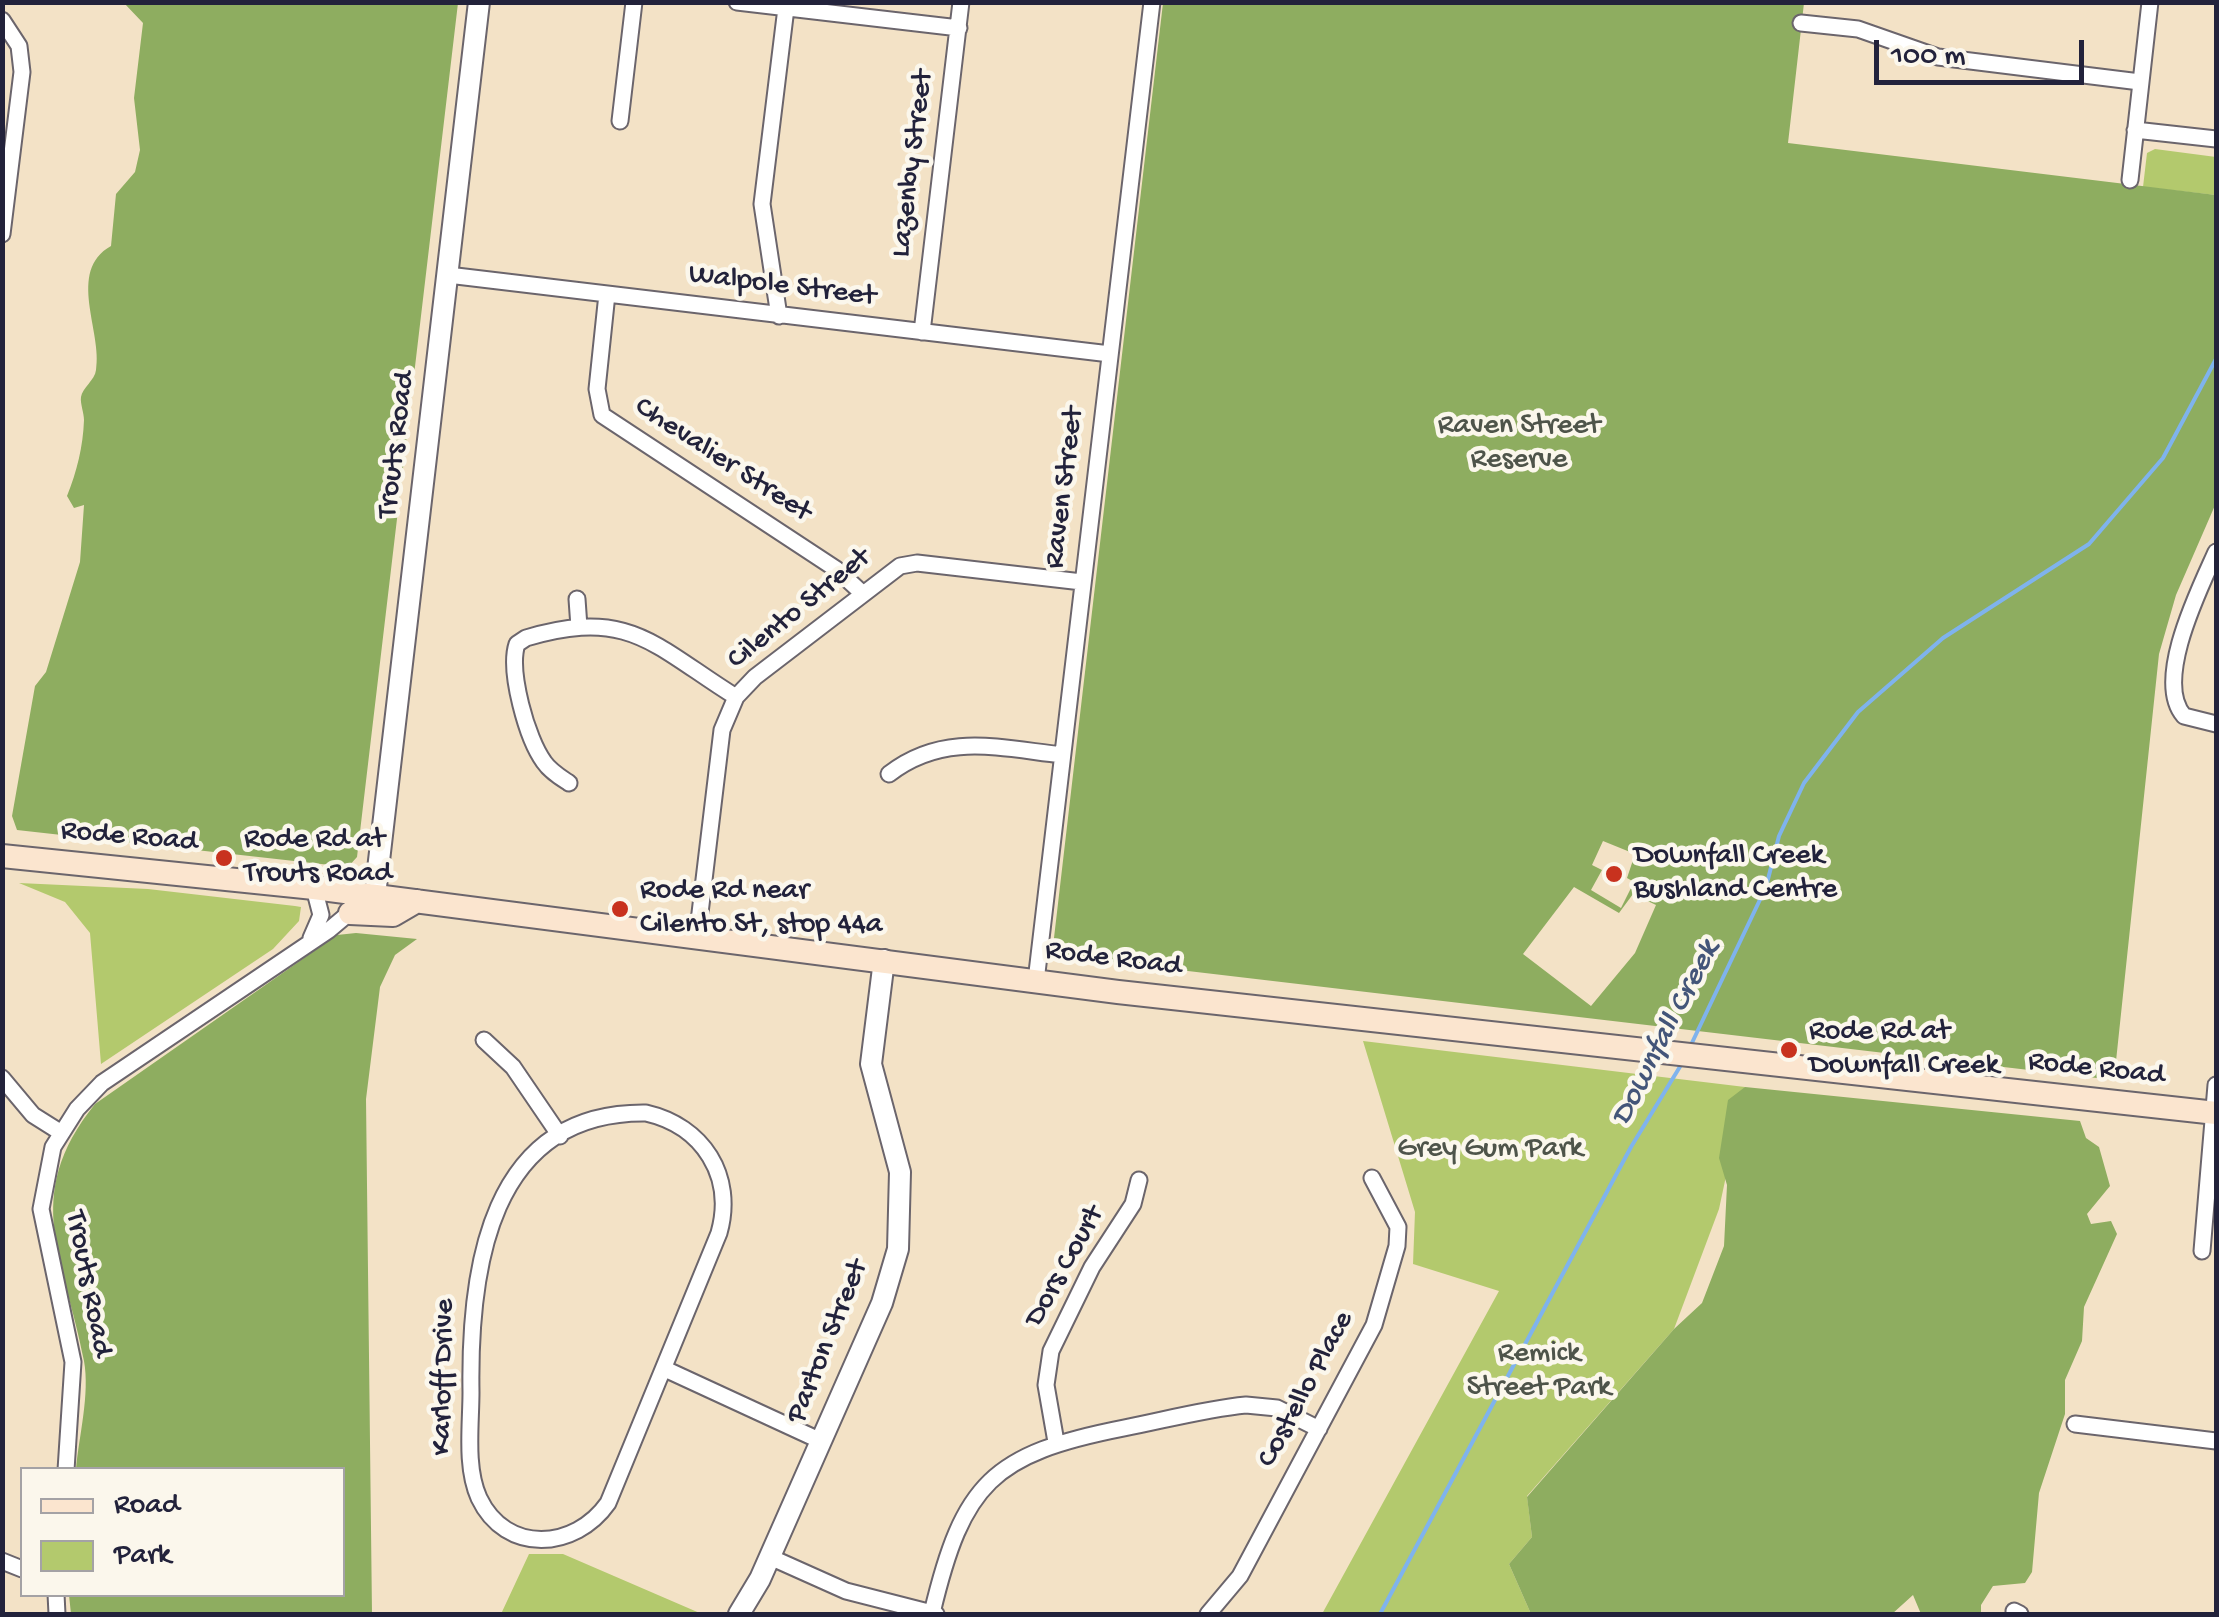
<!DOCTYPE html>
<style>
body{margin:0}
#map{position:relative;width:2219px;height:1617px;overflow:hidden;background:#f3e2c6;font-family:"Gochi Hand",sans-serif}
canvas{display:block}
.frame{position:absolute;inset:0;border:5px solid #22223b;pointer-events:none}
.legend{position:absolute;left:20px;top:1467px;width:325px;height:130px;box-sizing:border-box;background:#fbf7ec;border:2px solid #a4a2a5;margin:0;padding:12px 18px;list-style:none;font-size:30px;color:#22223b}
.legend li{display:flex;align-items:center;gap:20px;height:50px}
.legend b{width:50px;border:2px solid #a4a2a5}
.scale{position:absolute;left:1874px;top:40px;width:210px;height:45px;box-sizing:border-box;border:5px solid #22223b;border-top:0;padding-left:12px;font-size:30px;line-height:35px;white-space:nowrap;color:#22223b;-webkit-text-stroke:8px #fbf7ec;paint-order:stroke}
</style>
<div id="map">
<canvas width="2219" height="1617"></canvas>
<div class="frame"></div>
<ul class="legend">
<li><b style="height:12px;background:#fbe5cf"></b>Road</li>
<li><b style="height:28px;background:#b3c96d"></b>Park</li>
</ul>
<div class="scale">100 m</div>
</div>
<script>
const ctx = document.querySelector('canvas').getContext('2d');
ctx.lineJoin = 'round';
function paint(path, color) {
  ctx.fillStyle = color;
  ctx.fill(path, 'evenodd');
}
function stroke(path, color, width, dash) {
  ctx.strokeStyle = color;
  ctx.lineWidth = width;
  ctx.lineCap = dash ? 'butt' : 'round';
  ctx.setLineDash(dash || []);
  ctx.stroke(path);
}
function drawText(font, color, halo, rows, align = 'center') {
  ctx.font = font + ' "Gochi Hand",sans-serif';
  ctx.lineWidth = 9;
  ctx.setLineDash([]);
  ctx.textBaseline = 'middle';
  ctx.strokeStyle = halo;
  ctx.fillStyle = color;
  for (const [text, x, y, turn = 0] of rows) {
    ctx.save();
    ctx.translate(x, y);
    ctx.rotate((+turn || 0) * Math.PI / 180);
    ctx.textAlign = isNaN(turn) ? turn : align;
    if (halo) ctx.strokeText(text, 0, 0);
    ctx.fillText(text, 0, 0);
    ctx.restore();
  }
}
paint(new Path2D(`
 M2155,149L2216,157V195L2143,187L2147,153Z
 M19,883L148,889L295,906L301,907L299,921L273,949L101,1064L90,933L65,902Z
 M1363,1041L1745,1087L1719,1209L1674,1329L1527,1496L1532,1537L1509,1564L1531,1614H1322L1499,1291L1413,1264L1415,1212Z
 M529,1554H563L702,1614H501Z`), '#b3c96d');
paint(new Path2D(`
 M124,3H458L357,857L348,867L17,830L12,816L35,686L46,672L80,562L84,505L74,508L67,496C77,471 83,447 84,420C84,413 80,403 81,397C82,388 95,380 96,370C103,332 66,271 111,246L116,194L135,172L140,150L134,98L143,23Z
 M1163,3H1804L1788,143L2216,195V503L2176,595L2159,654L2114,1080L1052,955ZM1603,841L1635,854L1627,878L1634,882L1621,908L1591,890L1602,870L1592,865ZM1574,887L1619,913L1633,894L1656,905L1635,953L1591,1006L1523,954Z
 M356,933L417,939L395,955L380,987L366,1099L372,1614H71L69,1595L342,1594V1470L76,1469C79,1436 90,1394 84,1361C65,1259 20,1197 95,1104L337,935Z
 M1745,1087L2080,1121L2086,1138L2099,1147L2110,1186L2087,1214L2091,1224L2111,1221L2117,1234L2084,1307L2082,1341L2065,1380V1414L2039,1493L2032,1572L2025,1583L1993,1586L1981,1605V1614H1921L1913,1595L1892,1614H1531L1509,1564L1532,1537L1527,1497L1674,1329L1702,1303L1724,1246L1727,1185L1719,1158L1728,1100Z`), '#8ead60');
stroke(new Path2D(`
 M1690,1047L1766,887L1779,836L1804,783L1858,712L1943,638L2089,544L2163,458L2216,359
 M1380,1614L1631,1147L1681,1065`), '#7fb3ed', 4);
const minor = new Path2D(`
 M737,2L959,28
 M2,20L19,46L22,72L2,234
 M1801,23L1858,29L1938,57L2140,82
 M620,121L634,2
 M2135,130L2216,139
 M2130,180L2150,2
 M448,275L1110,354
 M607,294L597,389L602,415L836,569L861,592
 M779,316L762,204L786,8
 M922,332L961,2
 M2216,552C2200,588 2153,681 2184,716L2216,724
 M577,599L579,627
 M889,774C943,732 999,748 1062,755
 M569,783C560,777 550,771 544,762C527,739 508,671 517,644L526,638C630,607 654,646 736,697
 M311,938L321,915L314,888
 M697,938L722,730L736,697L755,677L900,566L917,563L1082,582
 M1036,981L1152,2
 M484,1040L513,1067L560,1136
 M2,1078L33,1115L60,1132
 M646,1113C703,1126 735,1176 719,1233L608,1503C575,1550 506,1555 479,1498C465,1467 471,1425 471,1392C469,1272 488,1111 646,1113Z
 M2202,1251L2216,1085
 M665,1369L821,1441
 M2075,1424L2216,1441
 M1056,1442L1046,1385L1051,1351L1092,1267L1133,1204L1139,1180
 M66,1470L73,1362L41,1209L53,1147L77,1109L102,1083L329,930L354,909
 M770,1557L846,1591L936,1614
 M2,1561L22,1569
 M56,1594L57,1614
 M2014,1611L2020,1614
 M932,1613C963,1483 992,1454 1124,1428C1165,1420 1205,1409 1246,1405L1277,1408L1319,1429
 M1208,1614L1240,1576L1374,1325L1397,1246L1398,1227L1372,1178`);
const tertiary = new Path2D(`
 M375,895L479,2
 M739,1614L760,1579L882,1303L898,1249L900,1172L871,1064L884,960`);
const secondary = new Path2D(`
 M2,856L314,888L1118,992L2216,1113
 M350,913L393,915L417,901`);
stroke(minor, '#6b656c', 19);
stroke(tertiary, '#6b656c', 24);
stroke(secondary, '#6b656c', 26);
stroke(minor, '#fff', 15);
stroke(tertiary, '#fff', 20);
stroke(secondary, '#fbe5cf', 22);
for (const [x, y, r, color] of [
 [224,858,10,"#c8321e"],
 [1614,874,10,"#c8321e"],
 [620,909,10,"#c8321e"],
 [1789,1050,10,"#c8321e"]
]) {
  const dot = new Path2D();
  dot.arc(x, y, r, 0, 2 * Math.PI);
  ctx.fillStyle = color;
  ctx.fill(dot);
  stroke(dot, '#fbf7ec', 4);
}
drawText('30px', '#22223b', '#fbf7ec', [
 ["Lazenby Street",914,164,-83],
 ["Walpole Street",782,287,7],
 ["Trouts Road",398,445,-83],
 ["Chevalier Street",722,461,33],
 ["Raven Street",1066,488,-83],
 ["Cilento Street",800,610,-39],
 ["Rode Road",129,838,5],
 ["Rode Road",1113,960,7],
 ["Rode Road",2096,1070,6],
 ["Dors Court",1066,1267,-61],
 ["Trouts Road",87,1284,79],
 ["Parton Street",829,1342,-68],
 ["Karloff Drive",445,1377,-89],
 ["Costello Place",1307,1390,-62]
]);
drawText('30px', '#4e544a', '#fbf7ec', [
 ["Raven Street",1519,427],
 ["Reserve",1519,461],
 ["Grey Gum Park",1490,1150],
 ["Remick",1539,1355],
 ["Street Park",1539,1389]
]);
drawText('30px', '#22223b', '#fbf7ec', [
 ["Rode Rd at",244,841],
 ["Trouts Road",244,875],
 ["Downfall Creek",1634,857],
 ["Bushland Centre",1634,891],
 ["Rode Rd near",640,892],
 ["Cilento St, stop 44a",640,926],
 ["Rode Rd at",1809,1033],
 ["Downfall Creek",1809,1067]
], 'left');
drawText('italic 32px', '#435579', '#fbf7ec', [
 ["Downfall Creek",1667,1034,-63]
]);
</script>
